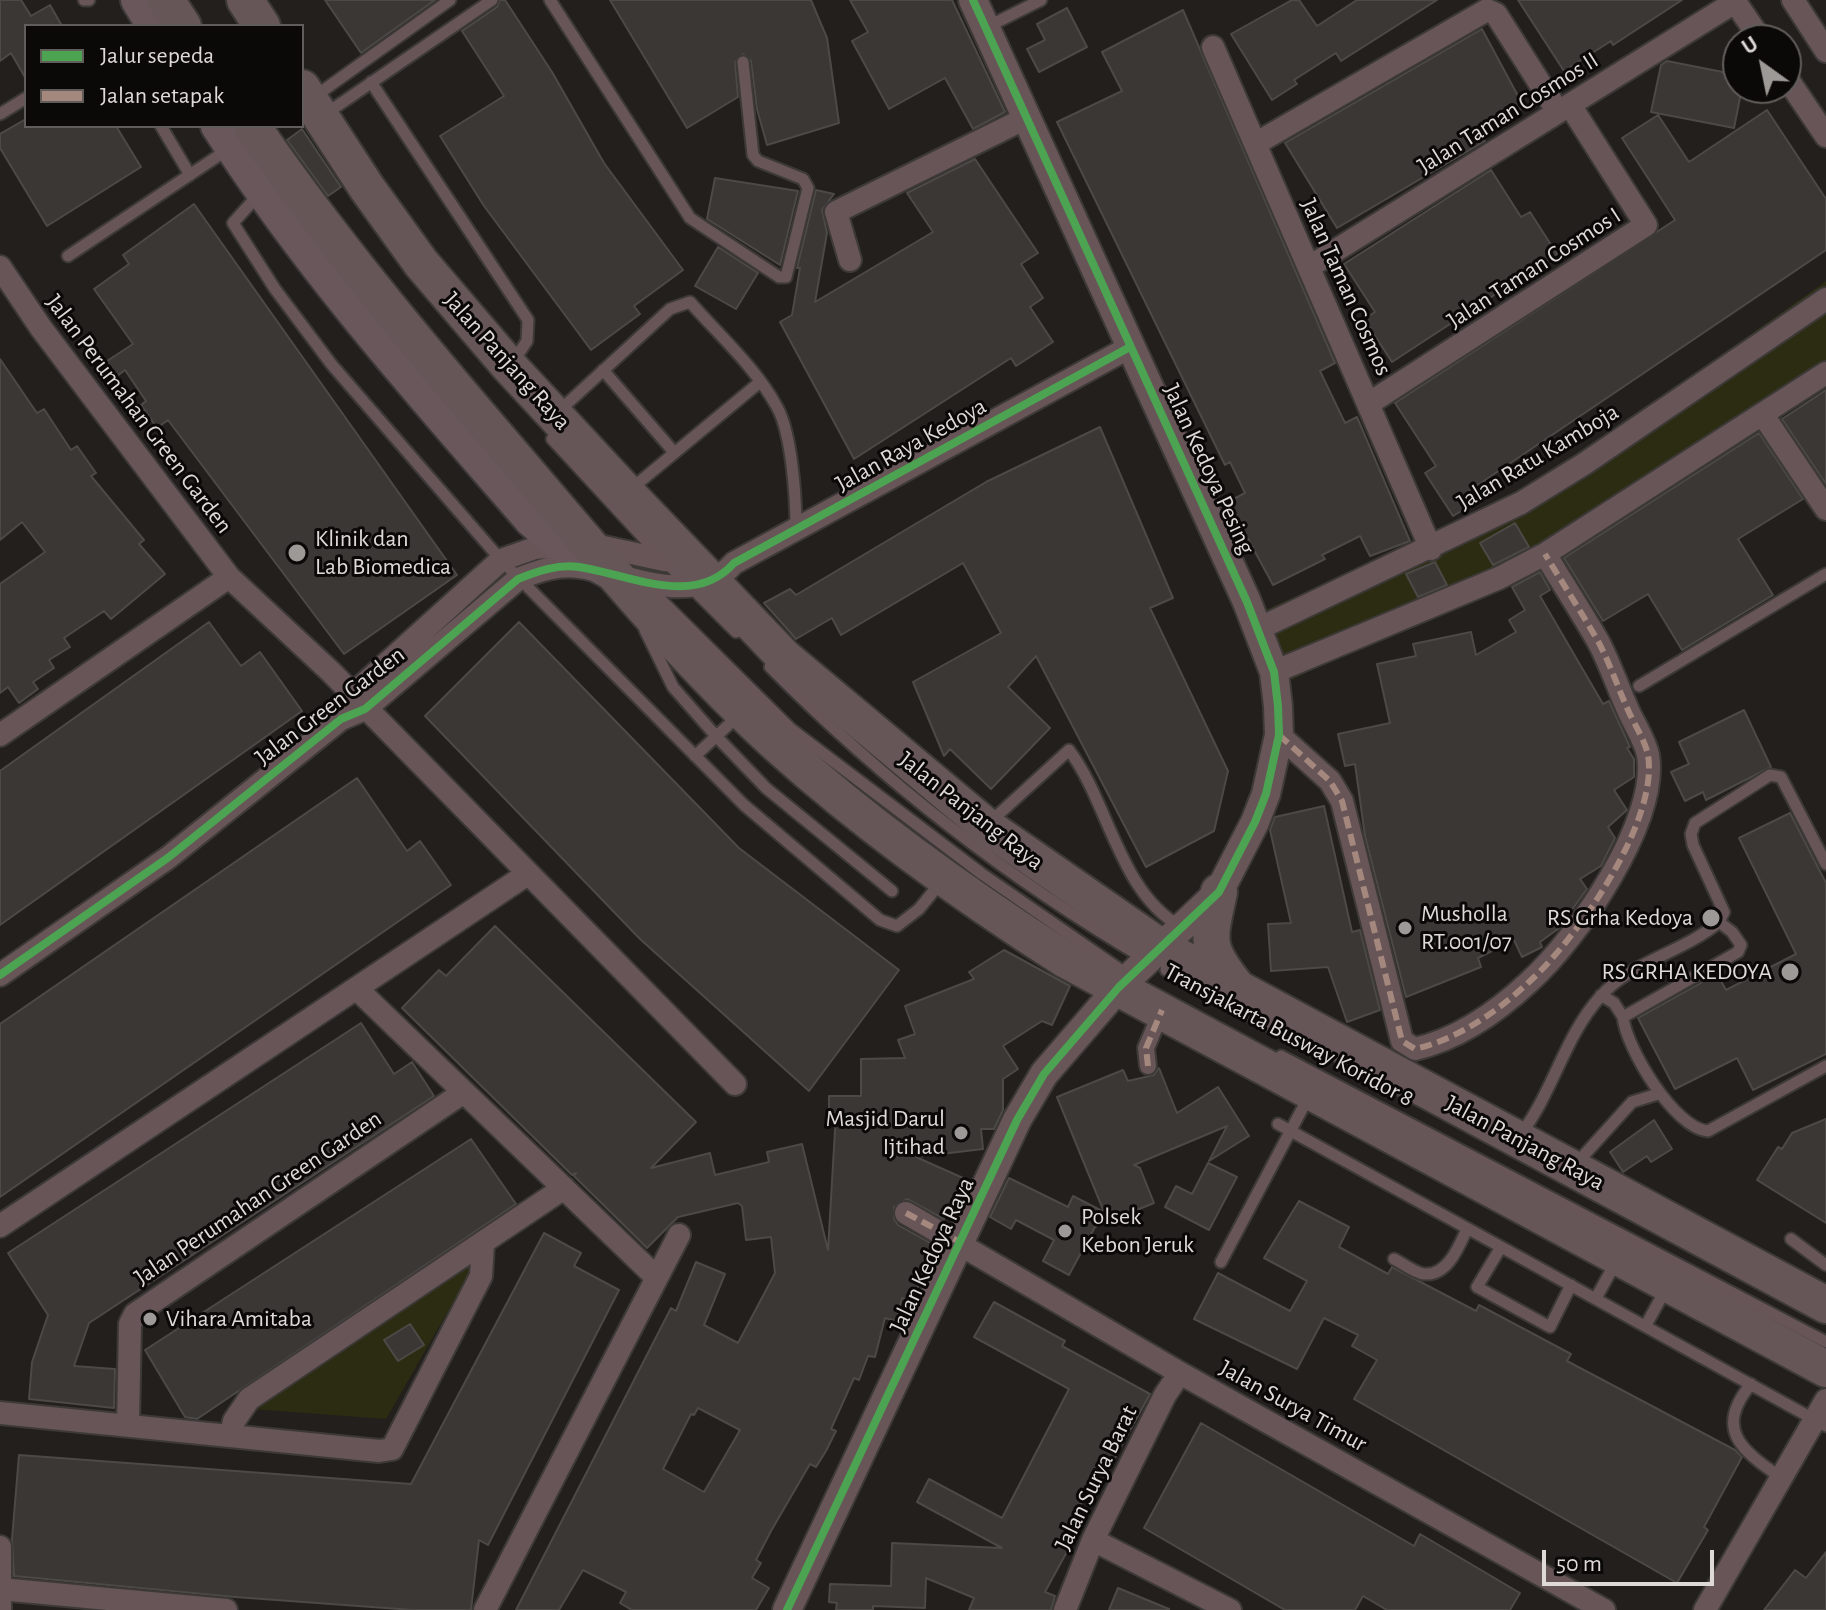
<!DOCTYPE html>
<style>
body{margin:0}
#map{position:relative;width:1826px;height:1610px;overflow:hidden;background:#221f1c;font-family:"Alegreya Sans",sans-serif}
canvas{display:block}
.legend{position:absolute;left:24px;top:24px;width:280px;height:104px;box-sizing:border-box;background:#0b0907;border:2px solid #605d5a;margin:0;padding:10px 14px;list-style:none;font-size:24px;color:#dfdad7}
.legend li{display:flex;align-items:center;gap:16px;height:40px}
.legend b{width:40px;border:2px solid #605d5a}
.north{position:absolute;left:1722px;top:24px;width:80px;height:80px;box-sizing:border-box;background:#0b0907;border:2px solid #605d5a;border-radius:50%;rotate:327deg;font-size:22px;font-weight:700;line-height:32px;text-align:center;color:#dfdad7}
.north::after{content:'';display:block;margin:auto;width:28px;height:36px;background:#9d9996;clip-path:polygon(50% 0,100% 100%,50% 72%,0 100%)}
.scale{position:absolute;left:1542px;top:1550px;width:172px;height:36px;box-sizing:border-box;border:4px solid #dfdad7;border-top:0;padding-left:10px;font-size:24px;line-height:28px;white-space:nowrap;color:#dfdad7;-webkit-text-stroke:6px #0b0907;paint-order:stroke}
</style>
<div id="map">
<canvas width="1826" height="1610"></canvas>
<ul class="legend">
<li><b style="height:10px;background:#4ca352"></b>Jalur sepeda</li>
<li><b style="height:10px;background:#a5887d"></b>Jalan setapak</li>
</ul>
<div class="north">U</div>
<div class="scale">50 m</div>
</div>
<script>
const ctx = document.querySelector('canvas').getContext('2d');
ctx.lineJoin = 'round';
function paint(path, color) {
  ctx.fillStyle = color;
  ctx.fill(path, 'evenodd');
}
function stroke(path, color, width, dash) {
  ctx.strokeStyle = color;
  ctx.lineWidth = width;
  ctx.lineCap = dash ? 'butt' : 'round';
  ctx.setLineDash(dash || []);
  ctx.stroke(path);
}
function drawText(font, color, halo, rows, align = 'center') {
  ctx.font = font + ' "Alegreya Sans",sans-serif';
  ctx.lineWidth = 6;
  ctx.setLineDash([]);
  ctx.textBaseline = 'middle';
  ctx.strokeStyle = halo;
  ctx.fillStyle = color;
  for (const [text, x, y, turn = 0] of rows) {
    ctx.save();
    ctx.translate(x, y);
    ctx.rotate((+turn || 0) * Math.PI / 180);
    ctx.textAlign = isNaN(turn) ? turn : align;
    if (halo) ctx.strokeText(text, 0, 0);
    ctx.fillText(text, 0, 0);
    ctx.restore();
  }
}
paint(new Path2D(`
 M1826,281V366L1543,551L1292,680L1263,611L1525,494Z
 M481,1254L386,1419L251,1409Z`), '#2b2c11');
const building = new Path2D(`
 M0,0H21L31,16L50,5L62,26H26V79L11,53L0,61Z
 M325,0H435L361,53Z
 M500,0H505L552,72L604,163L683,270L634,306L640,314L591,350L484,206L440,136L504,96L462,31L497,7Z
 M610,0H811L827,38L839,123L767,145L757,109L751,61L743,54L735,62L738,97L687,128Z
 M850,0H952L1005,112L973,129L945,78L889,109L852,41L868,32Z
 M1292,0H1299L1317,26L1357,0H1437L1341,61L1336,53L1294,80L1297,84L1272,100L1231,34Z
 M1518,0H1682L1613,45L1611,41L1564,71Z
 M1067,8L1087,47L1039,72L1027,49L1045,40L1037,24Z
 M1183,10L1335,363L1320,371L1345,423L1357,417L1410,541L1370,556L1360,536L1322,555L1325,559L1273,585L1228,502L1245,493L1230,462L1225,465L1057,122L1122,91L1102,52Z
 M1482,29L1524,107L1479,131L1485,141L1337,228L1285,143Z
 M1667,61L1738,75V88H1742L1734,128L1651,112L1661,65Z
 M1767,110L1826,199V250L1469,491L1476,502L1453,516L1425,473L1436,466L1395,403L1675,220L1622,138L1658,115L1689,162Z
 M26,119V126H116L141,167L47,226L0,148V134Z
 M302,129L341,187L328,196L287,140Z
 M975,159L1038,253L1021,264L1043,298L1030,307L1053,342L1016,366L1011,358L854,459L780,322L792,315L800,268H797L816,190L834,194L822,210L827,233L815,302L933,232L907,193Z
 M1491,170L1521,217L1530,212L1557,254L1392,362L1364,319L1375,312L1344,264Z
 M715,178L798,191L780,265L707,219Z
 M194,204L457,575L344,654L168,420L157,428L141,405L146,401L125,370L117,376L107,361L133,344L94,289L129,264L123,255Z
 M718,247L758,273L736,309L695,286Z
 M0,359L37,413L44,409L71,450L77,446L96,473L91,476L144,540L139,544L165,574L111,619L104,611L64,638L70,647L49,660L54,668L33,682L38,689L19,703L8,687L0,693V584L45,552L22,522L0,540Z
 M1826,390V484L1782,419Z
 M1100,427L1173,598L1150,608L1228,771L1214,831L1146,867L1036,656L1008,687L1050,728L991,789L950,749L944,756L913,682L1001,633L963,563L841,635L832,618L796,639L764,603L790,589L796,595L986,482Z
 M1759,433L1803,499L1738,539L1773,595L1682,650L1648,594L1603,621L1564,558Z
 M1515,523L1529,547L1493,565L1480,543Z
 M1435,562L1447,585L1418,597L1406,574Z
 M1540,572L1550,590L1540,596L1603,704L1609,701L1630,747L1627,748L1634,759V777L1614,790L1627,810L1608,827L1615,838L1601,866L1580,879L1587,889L1571,911L1563,916L1565,919L1558,929L1540,942L1542,947L1522,957L1514,940L1478,958L1481,967L1406,997L1365,836L1355,764L1345,766L1338,734L1390,723L1377,664L1416,656L1413,644L1471,632L1476,655L1516,632L1509,620L1525,610L1512,587Z
 M209,622L241,666L260,652L302,711L0,925V771Z
 M519,622L739,848L899,970L809,1091L640,939L425,716Z
 M1744,710L1771,767L1706,800L1703,792L1685,801L1671,772L1689,764L1679,742Z
 M357,778L407,851L420,841L451,885L0,1197V1024Z
 M1324,806L1352,932L1360,930L1380,1010L1347,1022L1328,967L1271,971L1268,924L1291,923L1270,830L1275,817Z
 M1790,813L1826,883V1054L1753,1090L1737,1058L1675,1089L1638,1018L1717,974L1726,990L1796,954L1739,838Z
 M495,926L696,1122L651,1168L710,1153L715,1175L769,1162L767,1152L802,1144L828,1250L836,1113H829V1096H861V1059L905,1058L898,1040L915,1034L905,1006L974,979L969,972L1004,950L1070,986L1052,1025L1042,1021L1003,1046L1018,1069L1003,1079V1110L994,1129H981L983,1149L916,1157L963,1178L944,1219L907,1199L894,1207V1219L898,1225L932,1244L920,1271L924,1273L911,1302L902,1298L896,1321L885,1318L875,1357L868,1356L859,1380L854,1378L831,1429L836,1431L826,1451L816,1467L810,1464L771,1531L756,1560L761,1563L752,1578L769,1588L756,1610H632L620,1603L626,1592L583,1570L559,1610H516L671,1308L676,1311L696,1262L725,1274L704,1325L738,1343L775,1273L771,1237L746,1240L742,1206L738,1203L678,1217L647,1248L574,1176L576,1173L572,1175L402,1008L439,970L446,976ZM698,1408L740,1430L704,1492L663,1469L691,1414L694,1415Z
 M361,1023L394,1074L412,1062L434,1096L89,1323L74,1366L115,1369L114,1408L29,1399L32,1362L48,1315L8,1253Z
 M1159,1068L1177,1113L1218,1087L1249,1136L1209,1161L1227,1126L1134,1165L1140,1168L1154,1203L1095,1227L1069,1275L1043,1261L1054,1240L1016,1220L1011,1229L990,1217L1009,1178L1068,1207L1073,1196L1104,1212L1057,1097L1123,1070L1128,1081L1154,1075Z
 M1826,1119V1223L1757,1180L1778,1147L1782,1149L1792,1133Z
 M1654,1120L1672,1149L1651,1162L1647,1156L1623,1172L1610,1152Z
 M471,1139L516,1204L197,1419L185,1417L145,1350Z
 M1208,1163L1237,1177L1209,1230L1165,1207L1176,1186L1192,1194Z
 M1299,1201L1349,1227L1339,1247L1388,1274L1392,1267L1476,1311L1479,1305L1571,1354L1567,1361L1735,1450L1742,1457L1704,1527L1708,1530L1677,1583L1354,1399L1377,1360L1352,1346L1358,1335L1324,1318L1297,1369L1194,1319L1218,1273L1290,1311L1307,1281L1264,1258Z
 M544,1233L581,1253L574,1266L619,1290L488,1545L479,1540L471,1610H413L235,1597L14,1576L12,1539L19,1455L411,1484Z
 M994,1302L1065,1341L1062,1346L1150,1394L1106,1474L1099,1470L1061,1541L1070,1546L1045,1592L1055,1596L1051,1610H969L974,1598L926,1578L925,1608L873,1606V1610H836L837,1603L829,1602L830,1584L891,1586L892,1543L1002,1548L917,1502L929,1479L1002,1518L1069,1389L974,1337Z
 M410,1324L424,1345L398,1361L384,1340Z
 M1201,1423L1414,1546L1420,1534L1520,1593L1510,1610H1387L1363,1596L1355,1610H1285L1144,1528Z
 M1826,1552V1610H1764L1795,1570L1806,1578Z
 M1118,1588L1169,1609V1610H1109Z`);
paint(building, '#3a3735');
stroke(building, '#4c4946', 2);
const service = new Path2D(`
 M84,0H89
 M550,0L690,218L779,277H786L808,188L803,179L758,161L753,155L743,62
 M987,27L1041,0
 M371,82L528,320L527,341L513,362
 M314,97L450,0
 M0,114L26,98
 M324,115L492,0
 M161,126L190,175
 M259,194L233,223L275,289L332,365L501,560L744,805L880,920L897,926L919,909L941,882
 M68,256L230,148
 M603,370L673,451
 M558,412L670,309L690,302C719,335 756,368 777,407C792,434 796,498 796,529
 M552,439L664,560L736,632
 M631,489L760,382
 M648,587L791,729L982,874L1128,975
 M645,630L673,687L715,735L766,788L892,891
 M770,667C882,780 1010,880 1147,960
 M1639,686L1826,574
 M695,756L738,716
 M989,823L1069,750C1109,803 1119,892 1181,927
 M1719,922L1732,932L1741,945L1738,952L1623,1017C1626,1048 1675,1129 1708,1131L1826,1066
 M1166,970L1323,1055
 M1601,995L1614,1003L1623,1017
 M1281,1056L1826,1342
 M1278,1124L1826,1426
 M1520,1135C1553,1093 1564,1037 1600,997C1630,962 1684,952 1719,922L1724,912L1693,845L1691,834L1695,823L1770,775L1781,777L1826,864
 M1576,1164L1632,1102L1658,1094
 M1791,1239L1826,1265
 M1501,1247L1477,1287L1550,1327L1571,1285
 M1394,1259C1402,1263 1415,1273 1424,1274C1448,1276 1459,1246 1467,1229
 M1221,1262L1309,1096
 M1596,1298L1617,1260
 M1646,1325L1667,1287
 M1751,1384C1714,1429 1741,1450 1780,1477`);
const pedestrian = new Path2D(`
 M1148,1066L1146,1048L1162,1010`);
const minor = new Path2D(`
 M1734,0L1761,40
 M1793,0L1826,51
 M1213,47L1431,549
 M1786,77L1826,136
 M1255,144L1487,10L1496,14L1558,112
 M850,260L836,212L1028,117
 M0,267L41,328L229,577L331,672L735,1084
 M1309,267L1735,2
 M1368,404L1646,225L1570,105
 M1763,415L1826,509
 M1258,629L1521,503L1584,464L1826,299
 M1274,672L1499,578L1545,554L1826,373
 M347,707L352,695L501,560L535,548L585,543L664,560L696,563
 M0,735L229,577
 M1279,735L1330,781L1342,801L1402,1041L1415,1049C1458,1039 1497,1012 1529,982C1577,939 1659,821 1648,755C1645,740 1634,724 1628,710C1618,688 1610,664 1599,643C1582,613 1563,584 1545,554
 M0,975L169,857L341,719L365,709L518,579C538,571 558,564 579,567C628,574 694,609 734,563L1130,347
 M358,990L656,1277
 M906,1213L1180,1373L1604,1610
 M0,1226L526,875
 M0,1413L379,1451L392,1449L481,1276L483,1244
 M128,1424L130,1324L135,1314L464,1092
 M231,1434L234,1421L249,1399L564,1188
 M1093,1540L1230,1610
 M0,1547V1610
 M0,1589L226,1610
 M485,1610L679,1235
 M1065,1610L1093,1540L1165,1395L1180,1373
 M1705,1610L1826,1400`);
const tertiary = new Path2D(`
 M787,1610L1017,1120L1044,1074L1119,987L1219,892L1255,822L1266,794L1279,735L1278,706L1274,672L1247,602L973,0`);
const secondary = new Path2D(`
 M137,0L153,26
 M217,126C310,270 419,392 531,521L560,545L608,572`);
const primary = new Path2D(`
 M166,0L183,26
 M245,0L262,26
 M302,88L367,188L421,263L509,366L627,493L784,657L986,826L1159,946L1826,1305
 M252,126C332,242 423,351 515,458C599,556 683,660 780,747C869,827 966,896 1066,960L1826,1369
 M1219,892C1209,940 1204,946 1236,986`);
stroke(service, '#3c3937', 15);
stroke(pedestrian, '#3c3937', 20);
stroke(minor, '#3c3937', 26);
stroke(tertiary, '#3c3937', 32);
stroke(secondary, '#3c3937', 36);
stroke(primary, '#3c3937', 40);
stroke(service, '#675558', 11);
stroke(pedestrian, '#675558', 16);
stroke(minor, '#675558', 22);
stroke(tertiary, '#675558', 28);
stroke(secondary, '#69575b', 32);
stroke(primary, '#665658', 36);
stroke(new Path2D(`
 M1279,735L1330,781L1342,801L1402,1041L1415,1049C1458,1039 1497,1012 1529,982C1577,939 1659,821 1648,755C1645,740 1634,724 1628,710C1618,688 1610,664 1599,643C1582,613 1563,584 1545,554
 M1148,1066L1146,1048L1162,1010
 M906,1213L960,1242`), '#a5887d', 6, [12, 6]);
stroke(new Path2D(`
 M0,975L169,857L341,719L365,709L518,579C538,571 558,564 579,567C628,574 694,609 734,563L1130,347
 M787,1610L1017,1120L1044,1074L1119,987L1219,892L1255,822L1266,794L1279,735L1278,706L1274,672L1247,602L973,0`), '#4ca352', 8);
for (const [x, y, r, color] of [
 [297,553,10,"#9d9996"],
 [1711,918,10,"#9d9996"],
 [1405,928,8,"#9d9996"],
 [1790,972,10,"#9d9996"],
 [961,1133,8,"#9d9996"],
 [1065,1231,8,"#9d9996"],
 [150,1319,8,"#9d9996"]
]) {
  const dot = new Path2D();
  dot.arc(x, y, r, 0, 2 * Math.PI);
  ctx.fillStyle = color;
  ctx.fill(dot);
  stroke(dot, '#0b0907', 3);
}
drawText('24px', '#dfdad7', '#0b0907', [
 ["Jalan Taman Cosmos II",1508,113,-32],
 ["Jalan Taman Cosmos I",1534,268,-33],
 ["Jalan Taman Cosmos",1346,287,66],
 ["Jalan Panjang Raya",507,361,48],
 ["Jalan Perumahan Green Garden",139,414,53],
 ["Jalan Raya Kedoya",911,445,-29],
 ["Jalan Ratu Kamboja",1538,457,-31],
 ["Jalan Kedoya Pesing",1209,469,65],
 ["Jalan Green Garden",330,706,-37],
 ["Jalan Panjang Raya",971,811,38],
 ["Transjakarta Busway Koridor 8",1289,1035,28],
 ["Jalan Panjang Raya",1525,1143,28],
 ["Jalan Perumahan Green Garden",258,1198,-34],
 ["Jalan Kedoya Raya",932,1255,-65],
 ["Jalan Surya Timur",1293,1406,29],
 ["Jalan Surya Barat",1096,1478,-64]
]);
drawText('24px', '#dfdad7', '#0b0907', [
 ["Klinik dan",315,539],
 ["Lab Biomedica",315,567],
 ["Musholla",1421,914],
 ["RT.001/07",1421,942],
 ["RS Grha Kedoya",1693,918,"right"],
 ["RS GRHA KEDOYA",1772,972,"right"],
 ["Masjid Darul",945,1119,"right"],
 ["Ijtihad",945,1147,"right"],
 ["Polsek",1081,1217],
 ["Kebon Jeruk",1081,1245],
 ["Vihara Amitaba",166,1319]
], 'left');
</script>
